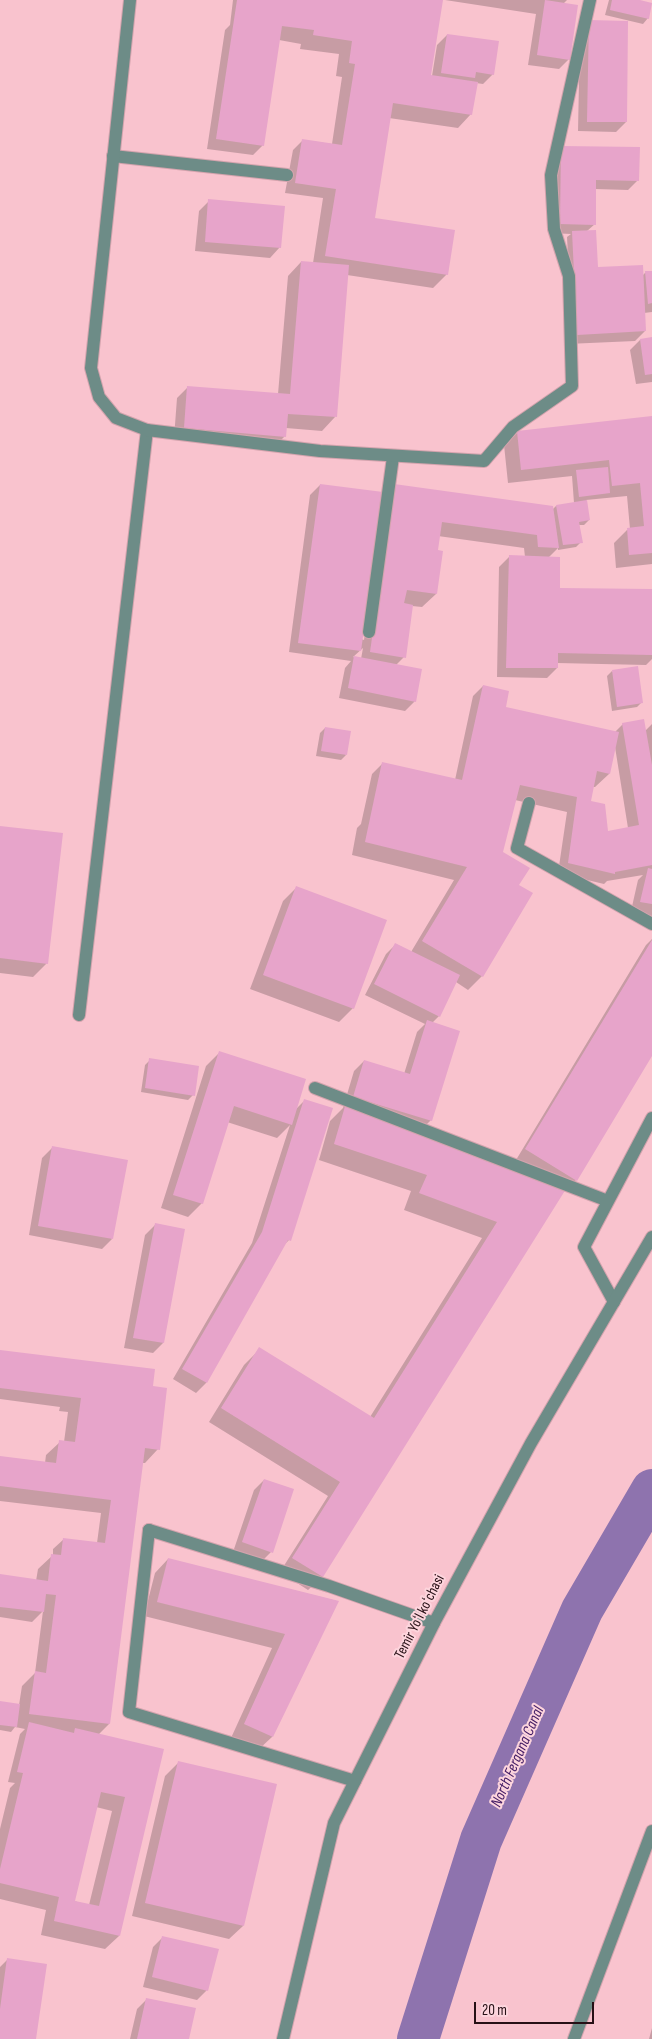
<!DOCTYPE html>
<meta charset="utf-8">
<style>
body{margin:0}
#map{position:relative;width:652px;height:2039px;overflow:hidden;background:#f9c3ce;font-family:"Sofia Sans Condensed",sans-serif}
canvas{display:block}
.scale{position:absolute;left:474px;top:2002px;width:120px;height:22px;box-sizing:border-box;border:2px solid #271016;border-top:0;padding-left:6px;font-size:15px;line-height:18px;white-space:nowrap;color:#271016;-webkit-text-stroke:4px #fdd5dd;paint-order:stroke}
</style>
<div id="map">
<canvas width="652" height="2039"></canvas>
<div class="scale">20 m</div>
</div>
<script>
const ctx = document.querySelector('canvas').getContext('2d');
ctx.lineJoin = 'round';
function paint(path, color) {
  ctx.fillStyle = color;
  ctx.fill(path, 'evenodd');
}
function stroke(path, color, width, dash) {
  ctx.strokeStyle = color;
  ctx.lineWidth = width;
  ctx.lineCap = dash ? 'butt' : 'round';
  ctx.setLineDash(dash || []);
  ctx.stroke(path);
}
function drawText(font, color, halo, rows, align = 'center') {
  ctx.font = font + ' "Sofia Sans Condensed",sans-serif';
  ctx.lineWidth = 4;
  ctx.setLineDash([]);
  ctx.textBaseline = 'middle';
  ctx.strokeStyle = halo;
  ctx.fillStyle = color;
  for (const [text, x, y, turn = 0] of rows) {
    ctx.save();
    ctx.translate(x, y);
    ctx.rotate((+turn || 0) * Math.PI / 180);
    ctx.textAlign = isNaN(turn) ? turn : align;
    if (halo) ctx.strokeText(text, 0, 0);
    ctx.fillText(text, 0, 0);
    ctx.restore();
  }
}
paint(new Path2D(`
 M233,0H441L430,76H432L437,45L447,35L493,74L483,84L476,83L471,114L458,128L389,118L374,219L447,274L433,288L347,275L335,417L322,431L286,428L285,436L275,446L174,438L177,398L187,388L278,394L288,276L301,262L313,263L323,198L285,193L293,150L303,140L332,144L342,77L336,76L339,54L300,49L301,44L279,40L263,145L253,155L207,149L225,30L230,25Z
 M445,0H567L563,4L569,59L559,69L528,65L536,14Z
 M609,0H635L648,18L643,24L605,15Z
 M590,22L626,122L616,132L578,131L580,32Z
 M552,157L638,180L628,190L595,189V224L587,231L597,267L642,276L646,272H652V312L644,313L645,331L635,341L567,344L569,275L567,237L571,234L550,233Z
 M209,201L280,247L270,258L195,251L199,211Z
 M652,339V382L636,384L630,350L640,340Z
 M652,417V564L616,568L614,543L627,530L630,529L627,496L586,500L589,520L584,525H579L581,542L576,547L558,550V548L548,558L558,589L652,590V659L646,665L557,663V668L547,678L497,677L499,567L509,557H525L524,548L438,536L436,594L422,607L412,606L404,657L396,665L415,701L405,711L339,698L345,668L351,661L289,652L310,495L320,485L382,493L552,510L556,506L574,503L572,476L508,483L504,445L518,432ZM370,600L364,640L361,639ZM363,648L361,659L353,657Z
 M612,671L642,702L637,707L612,711L607,676Z
 M483,686L504,708L615,732L623,724L645,731L652,724V916L631,911L638,880L643,875L607,881L604,884L558,873L567,812L515,800L502,852L518,885L482,976L468,990L456,982L439,1016L432,1023L431,1120L421,1130L516,1160L646,945L652,939V1054L576,1180L566,1190L565,1189L322,1577L308,1590L280,1572L328,1496L209,1422L244,1365L260,1349L370,1417L482,1238L404,1210L411,1191L319,1160L330,1121L343,1108L354,1071L364,1061L404,1074L417,1032L425,1024L365,995L386,954L396,944L411,952L454,880L352,855L357,828L361,824L372,774L382,764L455,780L473,696ZM615,747L628,828L607,832L589,801L592,787H595L609,774Z
 M325,728L346,755L341,760L316,756L320,733Z
 M0,827L47,963L33,977L0,973Z
 M297,887L353,1008L339,1022L250,989L283,901Z
 M220,1052L295,1110L305,1100L289,1240L282,1247L206,1383L196,1393L173,1379L252,1243L290,1125L277,1138L227,1122L202,1203L188,1217L161,1208L206,1066Z
 M150,1060L193,1095L188,1100L141,1092L145,1065Z
 M52,1148L112,1239L102,1249L29,1235L42,1158Z
 M155,1225L163,1343L153,1353L124,1348L145,1235Z
 M0,1351L152,1387L158,1449L145,1463H142L109,1724L98,1735L162,1750L119,1936L105,1949L41,1935L46,1910L0,1899V1829L10,1788L15,1783L8,1782L20,1734L25,1729L15,1727L11,1732L0,1730V1702L19,1705L22,1686L35,1673L43,1611L32,1622L0,1617V1576L36,1581L38,1569L53,1555V1549L64,1539L97,1543L101,1513L0,1501V1457L45,1463L46,1455L60,1442H64L68,1412L59,1411L60,1407L0,1399ZM96,1807L112,1811L89,1905L74,1901Z
 M264,1480L271,1552L261,1562L233,1552L254,1490Z
 M168,1559L337,1601L272,1737L258,1750L231,1738L272,1648L144,1616L155,1573Z
 M179,1762L243,1926L229,1939L132,1916L165,1776Z
 M163,1937L207,1990L197,2000L143,1987L153,1947Z
 M7,1960L35,2039H0V1967Z
 M147,1999L188,2039H130L137,2009Z
 M652,2028V2039H649Z`), '#0003');
stroke(new Path2D(`
 M418,2039L481,1840L582,1610L652,1490`), '#8e73ae', 42);
paint(new Path2D(`
 M237,0H443L431,75L478,82L472,115L393,103L375,218L455,230L448,275L325,256L336,189L295,183L302,139L342,145L355,64L349,63L352,41L313,35L314,30L282,26L264,146L216,139Z
 M545,0L578,5L570,60L537,55Z
 M612,0H640L652,3L649,19L610,10Z
 M589,20L628,21L627,122H587Z
 M447,34L499,41L494,75L476,72L475,78L441,73Z
 M561,146L640,147L639,181L596,180V225L560,224Z
 M208,199L285,206L281,248L205,242Z
 M596,230L598,267L643,265L646,331L577,335L572,231Z
 M301,261L349,265L337,417L288,414L286,437L184,428L187,386L290,394Z
 M645,271H652V303L648,304Z
 M652,337V374L645,375L640,339Z
 M652,416V553L629,555L627,528L644,526L640,483L612,486L609,460L521,470L517,431Z
 M608,467L610,493L579,497L576,470Z
 M320,484L383,492L361,651L298,643Z
 M394,484L553,506L559,548L538,547L537,535L442,522L438,550L443,551L437,594L407,590L404,603L413,605L406,658L370,652Z
 M587,500L590,520L579,522L583,543L563,545L556,505Z
 M509,555L560,557V588L652,589V655L558,653V668H506Z
 M354,656L422,669L416,702L348,688Z
 M638,666L643,703L617,707L612,670Z
 M483,685L509,691L506,707L619,732L610,774L597,771L591,801L605,804L608,831L639,825L622,723L644,719L652,765V865L615,872V874L568,863L577,797L520,785L503,852L530,868L519,885L533,893L483,977L422,941L467,867L365,842L382,762L462,780Z
 M325,727L351,731L347,755L321,751Z
 M0,826L63,833L48,964L0,958Z
 M648,868L652,869V904L640,902Z
 M296,886L387,920L354,1009L263,975Z
 M652,940V1056L577,1181L525,1149Z
 M395,943L460,975L440,1017L374,984Z
 M427,1020L460,1031L432,1121L353,1097L364,1060L410,1074Z
 M219,1051L306,1079L292,1125L234,1106L203,1204L173,1195Z
 M149,1058L199,1066L195,1096L145,1088Z
 M304,1099L333,1108L291,1241L288,1240L207,1383L182,1369L262,1232Z
 M346,1103L566,1189L323,1577L292,1558L340,1482L221,1408L259,1347L374,1418L497,1222L419,1193L427,1175L334,1144Z
 M52,1146L128,1160L113,1239L38,1226Z
 M155,1223L185,1229L164,1343L133,1338Z
 M0,1350L155,1369L153,1386L167,1388L160,1450L145,1448L110,1724L29,1714L35,1671L46,1673L56,1595L46,1594L44,1612L0,1607V1574L48,1581L51,1554L61,1555L63,1538L105,1543L111,1500L0,1486V1456L56,1463L59,1440L75,1442L81,1398L0,1388Z
 M264,1479L294,1489L273,1553L242,1542Z
 M168,1558L339,1601L273,1737L244,1724L285,1634L157,1602Z
 M0,1701L20,1704L17,1727L0,1725Z
 M29,1722L74,1733L75,1728L164,1749L120,1936L54,1921L59,1897L0,1883V1869L23,1773L17,1772ZM101,1792L125,1797L99,1906L75,1901Z
 M178,1761L277,1784L244,1926L145,1903Z
 M162,1936L219,1949L208,1991L152,1977Z
 M7,1958L47,1964L36,2039H0V2009Z
 M146,1998L196,2008L189,2039H137Z`), '#e7a4ca');
const service = new Path2D(`
 M113,156L287,175
 M369,632L393,457
 M529,803L517,848L652,924
 M79,1015L147,430
 M315,1088L608,1201
 M614,1302L584,1247L652,1118
 M149,1530L129,1712L355,1781`);
const minor = new Path2D(`
 M130,0L91,368L99,397L116,418L147,430L320,451L484,461L513,427L572,386L569,276L554,229L551,175L590,0
 M149,1530L329,1586L434,1623
 M574,2039L652,1831`);
const tertiary = new Path2D(`
 M283,2039L334,1823L434,1623L531,1443L652,1237`);
stroke(service, '#d3a3ad', 14);
stroke(minor, '#d3a3ad', 14);
stroke(tertiary, '#d3a3ad', 14);
stroke(service, '#6d8c87', 12);
stroke(minor, '#6d8c87', 12);
stroke(tertiary, '#6d8c87', 12);
drawText('15px', '#271016', '#fdd5dd', [
 ["Temir Yoʻl koʻchasi",420,1617,-63]
]);
drawText('italic 16px', '#411a63', '#fdd5dd', [
 ["North Fergana Canal",518,1757,-66]
]);
</script>
